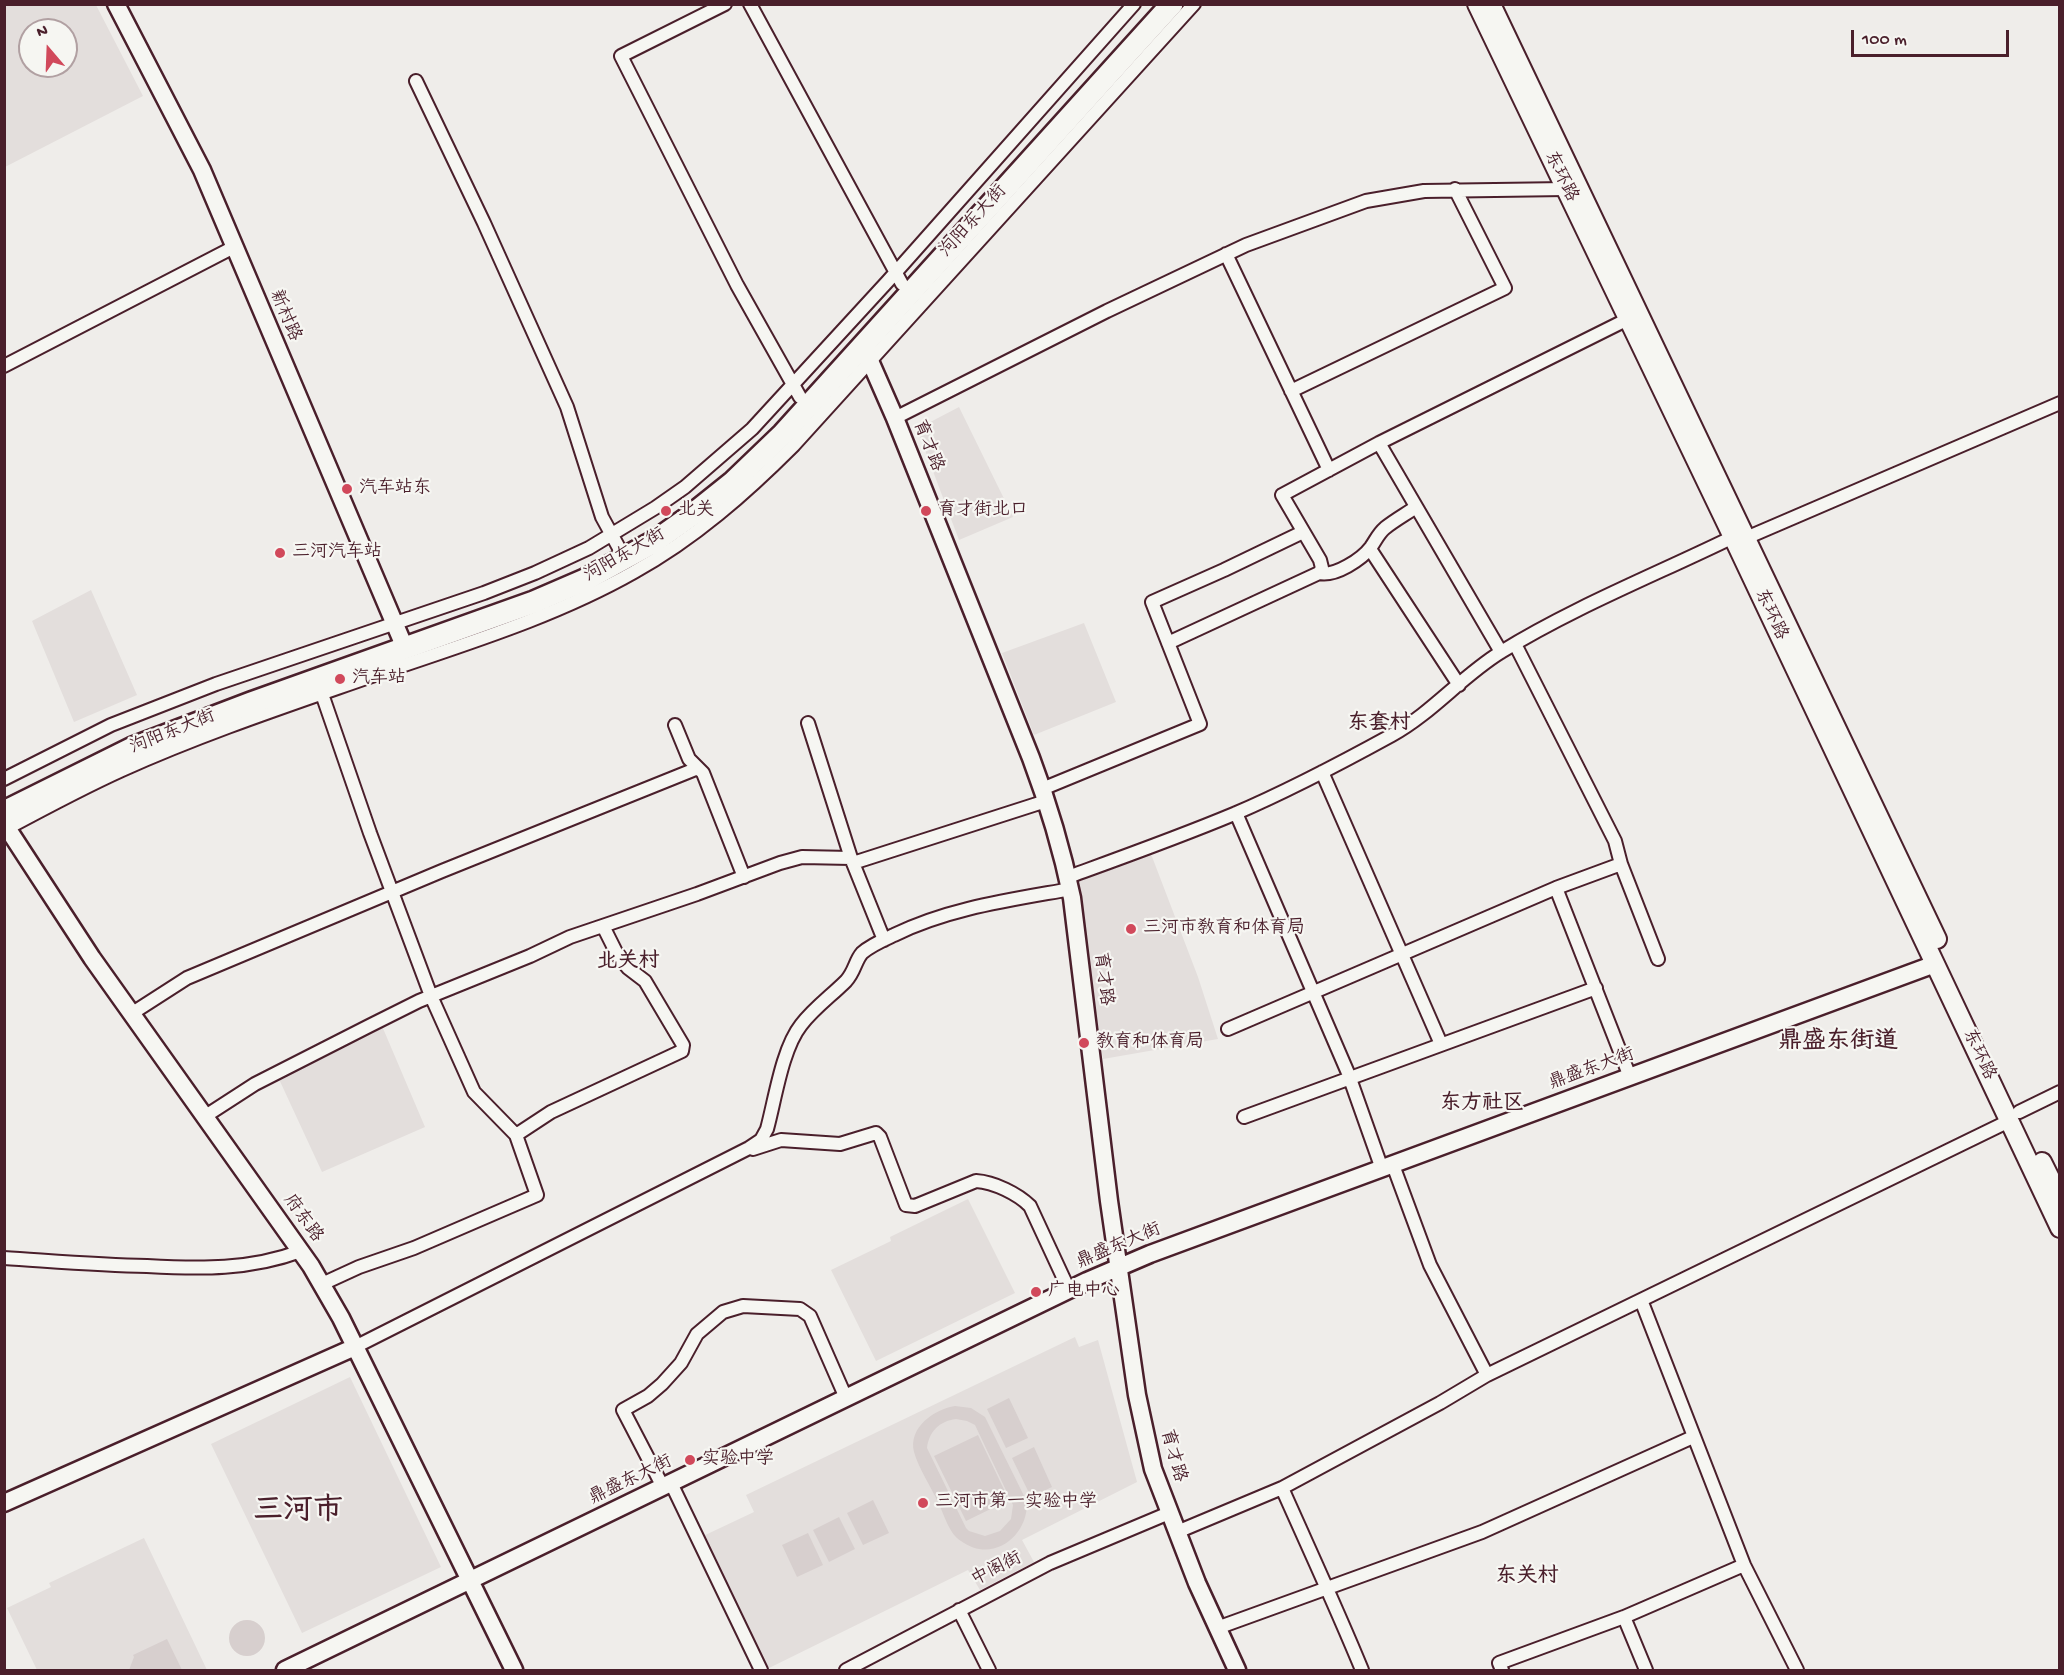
<!DOCTYPE html>
<meta charset="utf-8">
<style>
body{margin:0}
#map{position:relative;width:2064px;height:1675px;overflow:hidden;background:#efedea;font-family:"Gochi Hand",sans-serif}
canvas{display:block}
.frame{position:absolute;inset:0;border:6px solid #4a1f2b;pointer-events:none}
.north{position:absolute;left:18px;top:18px;width:60px;height:60px;box-sizing:border-box;background:#f6f6f2;border:2px solid #b1a0a2;border-radius:50%;rotate:341deg;font-size:16px;font-weight:700;line-height:24px;text-align:center;color:#4a1f2b}
.north::after{content:'';display:block;margin:auto;width:21px;height:27px;background:#d1495b;clip-path:polygon(50% 0,100% 100%,50% 72%,0 100%)}
.scale{position:absolute;left:1851px;top:30px;width:158px;height:27px;box-sizing:border-box;border:3px solid #4a1f2b;border-top:0;padding-left:8px;font-size:18px;line-height:21px;white-space:nowrap;color:#4a1f2b;-webkit-text-stroke:4px #f6f6f2;paint-order:stroke}
</style>
<div id="map">
<canvas width="2064" height="1675"></canvas>
<div class="frame"></div>
<div class="north">N</div>
<div class="scale">100 m</div>
</div>
<script>
const ctx = document.querySelector('canvas').getContext('2d');
ctx.lineJoin = 'round';
function paint(path, color) {
  ctx.fillStyle = color;
  ctx.fill(path, 'evenodd');
}
function stroke(path, color, width, dash) {
  ctx.strokeStyle = color;
  ctx.lineWidth = width;
  ctx.lineCap = dash ? 'butt' : 'round';
  ctx.setLineDash(dash || []);
  ctx.stroke(path);
}
function drawText(font, color, halo, rows, align = 'center') {
  ctx.font = font + ' "Gochi Hand","LXGW WenKai TC",sans-serif';
  ctx.lineWidth = 4.5;
  ctx.setLineDash([]);
  ctx.textBaseline = 'middle';
  ctx.strokeStyle = halo;
  ctx.fillStyle = color;
  for (const [text, x, y, turn = 0] of rows) {
    ctx.save();
    ctx.translate(x, y);
    ctx.rotate((+turn || 0) * Math.PI / 180);
    ctx.textAlign = isNaN(turn) ? turn : align;
    if (halo) ctx.strokeText(text, 0, 0);
    ctx.fillText(text, 0, 0);
    ctx.restore();
  }
}
paint(new Path2D(`
 M5,4L96,5L143,96L5,167ZM30,30H66V66H30Z
 M959,407L1013,517L959,540L917,429Z
 M91,590L137,695L74,722L32,621Z
 M1084,623L1116,702L1034,735L1002,653Z
 M1151,854L1198,977L1218,1039L1103,1059L1076,880Z
 M382,1026L425,1127L322,1172L278,1077Z
 M968,1199L1015,1293L876,1361L831,1270L891,1241L890,1237Z
 M1075,1337L1079,1347L1098,1340L1137,1482L1022,1540L1034,1562L980,1590L968,1570L765,1670L701,1537L754,1512L746,1495Z
 M350,1377L441,1567L302,1633L211,1444Z
 M144,1538L207,1670H37L7,1608L51,1587L49,1583Z`), '#e3dedc');
paint(new Path2D(`
 M1009,1398L1028,1438L1006,1448L987,1409Z
 M955,1406L971,1408L985,1417L1027,1502C1028,1537 992,1564 961,1541C949,1534 944,1514 938,1502C931,1487 918,1467 914,1452C908,1427 935,1409 955,1406ZM956,1419L967,1421L975,1425L1013,1505L1011,1519L1000,1531L985,1536L969,1531L966,1528L927,1448C929,1432 939,1421 956,1419Z
 M978,1435L1009,1500L966,1521L934,1456Z
 M1034,1447L1052,1487L1031,1497L1012,1458Z
 M873,1500L889,1533L863,1545L847,1513Z
 M839,1517L855,1549L829,1562L813,1530Z
 M808,1533L823,1565L797,1577L782,1545Z
 M229 1638a18 18 0 1 1 36 0a18 18 0 1 1-36 0Z
 M167,1639L182,1670H129L134,1657L133,1655Z`), '#d7cfce');
const street = new Path2D(`
 M725,4L621,56L737,285L800,397
 M750,4L902,284
 M416,81L484,223L567,407L602,517L619,548
 M1226,254L1329,470
 M4,366L234,247
 M1291,391L1505,288L1455,189
 M895,418L1107,311L1246,245L1366,201L1424,191L1566,189
 M1379,443L1501,652
 M1739,541L2060,403
 M1370,549L1459,685
 M1319,573C1335,577 1362,559 1371,547C1376,540 1378,534 1385,528C1395,520 1406,514 1416,507
 M1168,643L1319,573L1322,568L1320,560L1282,495L1379,443L1628,319
 M1515,644L1615,841L1621,864L1658,959
 M322,694L370,833L431,996L474,1092L516,1135L537,1195L414,1248L359,1267L322,1284
 M808,723L851,858L884,940
 M675,725L689,759L703,773L744,877
 M1322,772L1441,1044
 M4,779L111,725L216,684L484,593L535,573L589,548L655,508L685,487L752,429L888,281L1134,4
 M1042,789L1200,724L1152,602L1224,570L1303,532
 M1236,813L1348,1073L1382,1169
 M4,830C43,809 82,788 122,770C202,734 286,706 369,677C458,646 551,619 634,572C694,539 746,493 794,445L1194,4
 M853,863L1046,801
 M1068,877C1123,857 1179,837 1234,814C1288,791 1341,763 1392,735C1432,713 1462,676 1501,652C1574,607 1655,575 1733,537
 M1556,888L1630,1077
 M131,1014L187,978L442,871L698,768
 M1228,1029L1556,888L1621,864
 M2019,1112L2060,1092
 M204,1117L255,1084L369,1026L419,1001L530,956L570,937L697,894L780,863L802,857L851,858
 M1244,1117L1596,988
 M516,1135L551,1112L682,1051L683,1045L645,981L628,968L618,956L603,926
 M753,1149L781,1140L840,1144L876,1133L880,1137L906,1205L915,1206L976,1181C994,1182 1018,1194 1030,1206L1069,1290
 M1393,1165L1430,1265L1487,1375
 M4,1258C52,1261 99,1265 147,1266C200,1269 250,1270 301,1251
 M1641,1300L1744,1565L1797,1670
 M355,1347L749,1148L761,1140L767,1129C775,1100 782,1049 801,1025C814,1008 831,996 846,981C855,971 855,961 862,953C871,945 883,940 894,935C949,908 1010,900 1071,889
 M671,1483L761,1670
 M663,1487L623,1410L648,1396L662,1384L681,1363L697,1334L723,1312L743,1306L800,1309L810,1316L846,1398
 M1282,1488C1309,1549 1337,1609 1362,1670
 M1177,1532L1282,1488L1440,1403L1487,1375L2009,1121
 M959,1610L989,1670
 M1624,1617L1646,1670
 M1217,1628L1482,1532L1693,1437
 M846,1670L1050,1563L1169,1513
 M1502,1670L1499,1663L1624,1617L1744,1565`);
const secondary = new Path2D(`
 M116,4L202,170L405,648
 M863,345L895,418L1031,758C1048,803 1062,850 1072,898L1109,1201L1137,1395L1153,1469L1197,1583L1237,1670
 M4,823L92,958L311,1266L341,1318L514,1670
 M4,1503L355,1347
 M285,1670L1087,1281L1150,1254L1935,964`);
const primary = new Path2D(`
 M1477,4L1733,537L2060,1228
 M1491,4L1937,939
 M2042,1162L2060,1198`);
const highway = new Path2D(`
 M4,812L133,748L251,703L534,602L585,580L654,542L692,515L732,483L783,434L1172,4`);
stroke(street, '#4a1f2b', 16);
stroke(secondary, '#4a1f2b', 21);
stroke(primary, '#4a1f2b', 22);
stroke(highway, '#4a1f2b', 26);
stroke(street, '#f6f6f2', 12);
stroke(secondary, '#f6f6f2', 16);
stroke(primary, '#f6f6f2', 18);
stroke(highway, '#f6f6f2', 21);
for (const [x, y, r, color] of [
 [347,489,6,"#d1495b"],
 [666,511,6,"#d1495b"],
 [926,511,6,"#d1495b"],
 [280,553,6,"#d1495b"],
 [340,679,6,"#d1495b"],
 [1131,929,6,"#d1495b"],
 [1084,1043,6,"#d1495b"],
 [1036,1292,6,"#d1495b"],
 [690,1460,6,"#d1495b"],
 [923,1503,6,"#d1495b"]
]) {
  const dot = new Path2D();
  dot.arc(x, y, r, 0, 2 * Math.PI);
  ctx.fillStyle = color;
  ctx.fill(dot);
  stroke(dot, '#f6f6f2', 2);
}
drawText('18px', '#4a1f2b', '#f6f6f2', [
 ["东环路",1560,177,64],
 ["泃阳东大街",974,222,-48],
 ["新村路",284,316,67],
 ["育才路",927,446,68],
 ["泃阳东大街",625,556,-30],
 ["东环路",1770,615,65],
 ["泃阳东大街",173,733,-22],
 ["育才路",1102,979,83],
 ["东环路",1978,1055,65],
 ["鼎盛东大街",1592,1070,-20],
 ["府东路",302,1219,54],
 ["鼎盛东大街",1119,1247,-23],
 ["育才路",1172,1456,74],
 ["鼎盛东大街",631,1481,-26],
 ["中阁街",997,1570,-27]
]);
drawText('18px', '#4a1f2b', '#f6f6f2', [
 ["汽车站东",359,489],
 ["北关",678,511],
 ["育才街北口",938,511],
 ["三河汽车站",292,553],
 ["汽车站",352,679],
 ["三河市教育和体育局",1143,929],
 ["教育和体育局",1096,1043],
 ["广电中心",1048,1292],
 ["实验中学",702,1460],
 ["三河市第一实验中学",935,1503]
], 'left');
drawText('bold 21px', '#4a1f2b', '#f6f6f2', [
 ["东套村",1379,725],
 ["北关村",628,963],
 ["东方社区",1482,1105],
 ["东关村",1527,1578]
]);
drawText('bold 24px', '#4a1f2b', '#f6f6f2', [
 ["鼎盛东街道",1838,1043]
]);
drawText('bold 30px', '#4a1f2b', '#f6f6f2', [
 ["三河市",298,1513]
]);
</script>
